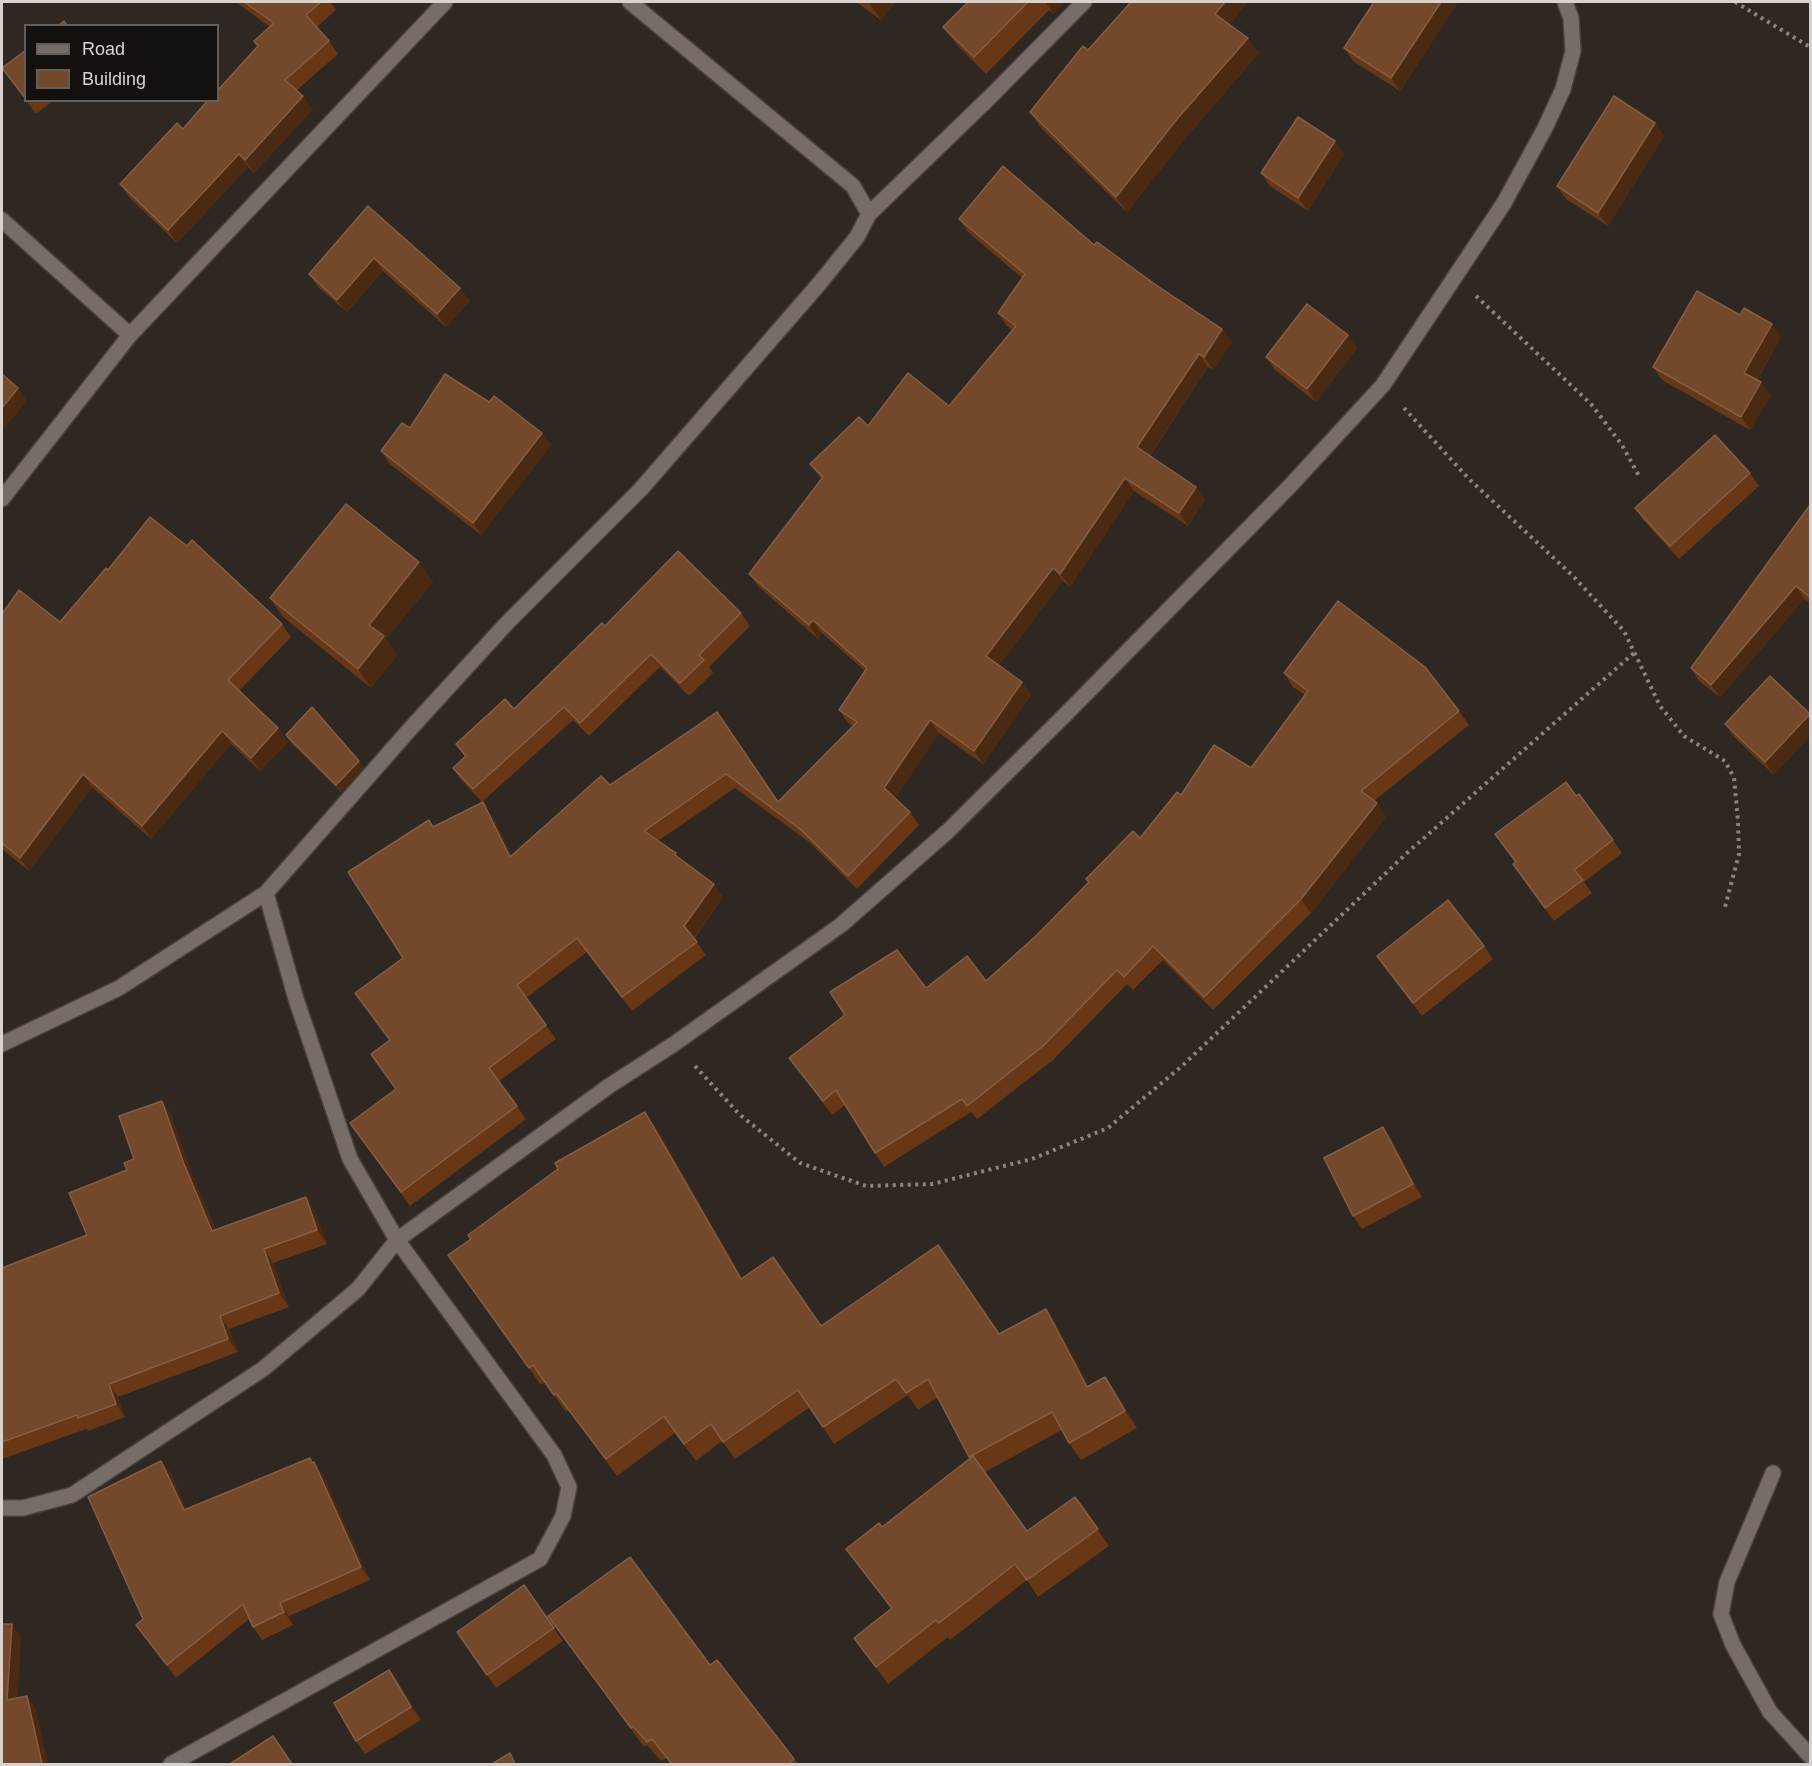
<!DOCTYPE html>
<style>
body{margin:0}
#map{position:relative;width:1812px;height:1766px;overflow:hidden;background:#2f2722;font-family:Helvetica,sans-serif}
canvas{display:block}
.frame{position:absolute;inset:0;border:3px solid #d8d2d0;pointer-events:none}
.legend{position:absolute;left:24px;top:24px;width:195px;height:78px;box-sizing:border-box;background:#14100e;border:2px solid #625e5c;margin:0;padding:8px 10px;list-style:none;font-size:18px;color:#d8d2d0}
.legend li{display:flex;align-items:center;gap:12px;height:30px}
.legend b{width:30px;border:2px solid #625e5c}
</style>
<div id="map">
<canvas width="1812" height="1766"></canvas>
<div class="frame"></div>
<ul class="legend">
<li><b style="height:8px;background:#766d68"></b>Road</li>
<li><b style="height:16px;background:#74482a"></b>Building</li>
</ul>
</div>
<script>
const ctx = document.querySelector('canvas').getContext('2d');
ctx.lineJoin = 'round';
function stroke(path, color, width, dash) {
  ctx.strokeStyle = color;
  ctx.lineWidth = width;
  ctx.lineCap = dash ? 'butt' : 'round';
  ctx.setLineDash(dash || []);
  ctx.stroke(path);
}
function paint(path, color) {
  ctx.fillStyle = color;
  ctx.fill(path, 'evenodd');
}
const minor = new Path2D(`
 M869,214L989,98L1084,2
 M2,220L130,335
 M2,499L130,335L445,2
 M2,1044L119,988L266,893L411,728L507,623L641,489L819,284L857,237L869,214L853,186L630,2
 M1773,1473L1727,1582L1721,1614L1733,1645L1770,1712L1810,1756
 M2,1508H23L72,1495L263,1369L358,1289L397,1240L609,1086L674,1044L841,925L948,831L1066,714L1290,486L1383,385L1504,203L1545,128L1563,89L1573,51L1571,18L1565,2
 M171,1764L540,1559L563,1516L569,1487L554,1455L397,1240L350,1159L296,999L266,893`);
stroke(minor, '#49423f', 18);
stroke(new Path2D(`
 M1735,2L1810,47
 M1476,296L1591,404L1622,445L1639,476
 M1404,408L1469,479L1573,576L1624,631L1660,706L1684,736L1725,761L1734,778L1738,821L1739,854L1725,907
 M695,1066L739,1114L800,1163L866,1186L932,1184L1032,1159L1108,1128L1182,1066L1407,853L1635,652`), '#8a8380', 4, [3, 4.5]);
stroke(minor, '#766d68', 15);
paint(new Path2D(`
 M236,2H330L336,10L317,27L329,41L338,54L297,90L313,109L254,173L248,167L177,243L129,197L120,184L183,129L258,46L254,41L270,27Z
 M856,2H895L881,20Z
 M968,2H1064L1054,14L1049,10L986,74L956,44L943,27Z
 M1374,2H1458L1400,91L1353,61L1344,48Z
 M1230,24L1259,53L1188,135L1127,212L1041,128L1030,112L1088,50Z
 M26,100H54L36,114Z
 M1664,136L1608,226L1566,199L1557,186Z
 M1344,154L1308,211L1270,186L1261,173Z
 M368,206L470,301L446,327L383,271L347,312L318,287L309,274Z
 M959,219L1094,245L1222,329L1232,342L1213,370L1208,367L1150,456L1205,500L1188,526L1134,491L1070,587L1063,581L999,665L1022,682L1031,695L983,764L939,733L895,798L910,812L919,825L857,889L809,842L735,788L658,841L723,897L694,939L706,955L632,1011L587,952L526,998L556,1039L499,1081L526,1119L410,1206L359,1136L396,1089L403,958L433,827L492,816L512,856L610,785L717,712L778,802L853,726L848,723L839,710L865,671L822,633L818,639L759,587L749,574L821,479L810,464L868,426L949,406L1013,330L1007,326L998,313L1022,278L968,232Z
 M1781,337L1757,380L1771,395L1750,430L1662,380L1653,367Z
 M1357,348L1316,402L1275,370L1266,357Z
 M489,402L542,433L551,445L481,535L390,464L381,451L410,428Z
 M1750,473L1759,486L1679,559L1644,521L1635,508Z
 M1810,505V603L1804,599L1720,697L1699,681L1691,668Z
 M419,562L433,582L386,639L397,655L371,688L283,617L270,598Z
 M741,613L750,626L709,667L713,673L689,696L660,667L589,736L573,720L482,802L462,781L453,768L465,757L456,744L514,709L605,626Z
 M2,614L60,622L282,624L291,637L239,691L288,742L260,771L231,744L151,839L92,787L29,871L2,849Z
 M1284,673L1459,711L1469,725L1374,801L1386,817L1311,913L1213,1010L1163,960L1133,990L1127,984L1053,1060L977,1119L971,1112L884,1167L875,1153L845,1105L832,1115L789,1058L926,988L986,981L1038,934L1089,882L1086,879L1140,838L1181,795L1251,768L1305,695L1293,687Z
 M1770,676L1774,775L1734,737L1725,724Z
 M286,735L364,767L341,792L290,742Z
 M1576,796L1613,840L1622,853L1584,882L1592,893L1554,921L1522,877L1516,863L1495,834Z
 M1484,946L1493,959L1422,1016L1377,956Z
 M162,1101L171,1115L193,1177L216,1230L315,1211L327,1244L273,1263L289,1307L229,1329L238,1352L118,1397L125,1417L88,1431L86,1429L2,1459V1320L87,1235L134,1159Z
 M1383,1127L1392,1140L1422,1197L1362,1229L1353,1216Z
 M657,1129L742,1278L821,1326L999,1334L1046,1309L1057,1326L1089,1386L1105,1377L1117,1394L1137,1428L1081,1460L1069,1443L1062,1430L985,1472L1027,1531L1075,1497L1109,1546L1038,1597L1027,1580L950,1640L948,1637L888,1684L854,1638L891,1609L846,1549L882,1527L970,1458L938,1397L918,1410L908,1395L834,1444L810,1407L735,1459L722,1441L696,1461L675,1433L617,1476L568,1410L566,1412L545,1382L541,1385L448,1255Z
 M310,1458L323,1475L370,1580L289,1616L293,1625L262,1640L253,1627L249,1619L176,1678L136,1625L143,1619L161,1461L171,1474L186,1509Z
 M524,1585L563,1641L496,1688L457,1632Z
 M548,1616L710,1665L717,1660L798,1764H671L666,1758L661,1761L647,1745L644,1747Z
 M389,1670L399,1683L421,1720L365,1754L356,1741Z`), '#683816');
paint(new Path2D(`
 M870,2H895L881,20L869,3Z
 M1045,2H1064L1054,14Z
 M1225,2H1248L1226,30L1215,14Z
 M1441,2H1458L1400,91L1391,78Z
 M1248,38L1259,53L1188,135L1127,212L1116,197L1177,119Z
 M303,96L313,109L254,173L245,160Z
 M1655,123L1664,136L1608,226L1598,213Z
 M1335,141L1344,154L1308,211L1298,198Z
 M239,154L248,167L177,243L168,230Z
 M374,258L383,271L347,312L337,300Z
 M460,288L470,301L446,327L437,314Z
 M1772,324L1781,337L1753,386L1744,373Z
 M1222,329L1232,342L1213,370L1204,357Z
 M1348,335L1357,348L1316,402L1307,389Z
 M1199,354L1208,367L1146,461L1137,447Z
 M1761,382L1771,395L1750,430L1741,417Z
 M18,388L27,401L2,431V408Z
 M542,433L551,445L481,535L473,523Z
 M1125,478L1134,491L1070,587L1060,574Z
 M1196,487L1205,500L1188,526L1179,513Z
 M419,562L433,582L386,639L397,655L371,688L358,669L369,625Z
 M1053,568L1063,581L996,669L986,656Z
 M1796,586L1804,599L1720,697L1711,685Z
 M813,620L822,633L818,639L809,625Z
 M1022,682L1031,695L983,764L974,751Z
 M1810,714V737L1774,775L1765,762Z
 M930,720L939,733L893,801L884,788Z
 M278,728L288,742L260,771L251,758Z
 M222,731L231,744L151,839L142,826Z
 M359,761L364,767L341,792L336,785Z
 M83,774L92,787L29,871L20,858Z
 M483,802L492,816L519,871L510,857Z
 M1377,803L1386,817L1311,913L1301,899Z
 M714,884L723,897L693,939L684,926Z
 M162,1101L171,1115L193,1177L222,1245L212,1231L184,1164Z
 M645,1112L657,1129L752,1296L741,1279Z
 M1383,1127L1392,1140L1422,1197L1413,1184Z
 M306,1197L315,1211L327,1244L317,1230Z
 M264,1249L273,1263L289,1307L279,1293Z
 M1046,1309L1057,1326L1099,1404L1087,1387Z
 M220,1316L229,1329L238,1352L228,1339Z
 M1105,1377L1117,1394L1137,1428L1125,1411Z
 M109,1384L118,1397L125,1417L116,1404Z
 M310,1458L323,1475L370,1580L361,1567Z
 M161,1461L171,1474L193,1523L184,1510Z
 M280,1603L289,1616L293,1625L284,1612Z
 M12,1624L21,1637L17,1713L7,1700Z
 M389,1670L399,1683L421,1720L411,1707Z
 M27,1696L36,1709L48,1764H42Z`), '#4c2a12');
const building = new Path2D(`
 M244,2H321L306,15L329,41L285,80L303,96L245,160L239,154L168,230L120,184L177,123L183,129L208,100H218V90L258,46L254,41L274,23Z
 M968,2H1028L974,57L943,27Z
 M1131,2H1225L1215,14L1248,38L1177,119L1116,197L1030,112L1083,46L1088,50Z
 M1374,2H1441L1391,78L1344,48Z
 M64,21L67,26H58Z
 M26,50V99L2,68Z
 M1614,96L1655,123L1598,213L1557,186Z
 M1298,117L1335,141L1298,198L1261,173Z
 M1003,166L1094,245L1097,242L1156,285L1222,329L1204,357L1199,354L1137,447L1196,487L1179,513L1125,478L1060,574L1053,568L986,656L1022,682L974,751L930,720L884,788L910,812L848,876L800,829L726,774L644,831L676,853L675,855L714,884L684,926L697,942L622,997L577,938L517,985L546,1025L489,1068L517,1106L401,1192L350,1123L396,1089L371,1054L390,1040L355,993L403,958L348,872L429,820L433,827L483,802L510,857L601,776L610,785L717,712L778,802L857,722L839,710L867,668L813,620L809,625L749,574L823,477L810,464L859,417L868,426L908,373L949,406L1016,326L998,313L1025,274L959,219Z
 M368,206L460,288L437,314L374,258L337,300L309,274Z
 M1697,291L1740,315L1744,308L1772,324L1744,373L1761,382L1741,417L1653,367Z
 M1307,304L1348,335L1307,389L1266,357Z
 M2,374L18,388L2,408Z
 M445,374L489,402L494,396L542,433L473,523L381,451L402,423L410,428Z
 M1715,435L1750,473L1670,546L1635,508Z
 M346,504L419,562L369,625L384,636L358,669L270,598Z
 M1810,505V597L1796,586L1711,685L1691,668Z
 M150,517L187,546L192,540L282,624L228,680L278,728L251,758L222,731L142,826L83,774L20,858L2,843V614L19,590L60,622L106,568L108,570Z
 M678,551L741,613L699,655L704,660L680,683L651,654L580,723L564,707L473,789L453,768L466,756L456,744L505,699L514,709L602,623L605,626Z
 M1338,601L1425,667L1459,711L1361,791L1377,803L1301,899L1204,997L1153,946L1124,977L1117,970L1043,1046L967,1106L962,1099L875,1153L836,1090L823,1101L789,1058L845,1015L830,992L897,950L926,988L967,956L986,981L1038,934L1089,882L1086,879L1133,831L1140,838L1177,792L1181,795L1214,745L1251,768L1308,691L1284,673Z
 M1770,676L1810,714L1765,762L1725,724Z
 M312,707L359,761L336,785L286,735Z
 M1566,782L1576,796L1579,794L1613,840L1574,870L1583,880L1545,908L1513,864L1516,862L1495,834Z
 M1448,900L1484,946L1413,1003L1377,956Z
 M162,1101L184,1164L212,1231L306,1197L317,1230L264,1249L279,1293L220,1316L228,1339L109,1384L116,1404L78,1418L77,1415L2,1442V1320H3L2,1317V1268L87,1235L69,1193L127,1170L124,1163L134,1159L119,1116Z
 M645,1112L741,1279L773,1257L821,1326L938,1245L999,1334L1046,1309L1087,1387L1105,1377L1125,1411L1069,1443L1052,1412L969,1457L928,1379L906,1393L896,1379L823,1427L798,1390L723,1442L711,1424L684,1444L664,1416L606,1459L556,1393L554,1395L533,1365L529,1368L448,1255L471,1239L468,1235L558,1169L555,1163Z
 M1383,1127L1413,1184L1353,1216L1324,1158Z
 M973,1456L1027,1531L1075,1497L1098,1529L1027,1580L1015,1564L939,1623L936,1620L876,1667L854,1638L892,1608L846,1549L879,1523L882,1527Z
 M310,1458L312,1463L314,1462L361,1567L280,1603L284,1612L253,1627L243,1604L167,1665L136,1625L143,1619L88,1497L161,1461L184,1510Z
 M630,1557L710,1665L717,1660L794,1759L788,1764H672L652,1739L647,1742L633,1726L631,1728L548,1616Z
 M524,1585L554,1628L487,1675L457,1632Z
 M2,1624H12L7,1700L27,1696L42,1764H2Z
 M389,1670L411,1707L356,1741L334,1703Z
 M273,1736L292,1764H230Z
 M510,1753L515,1764H492Z`);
paint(building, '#74482a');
stroke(building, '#845e44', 1.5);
</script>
